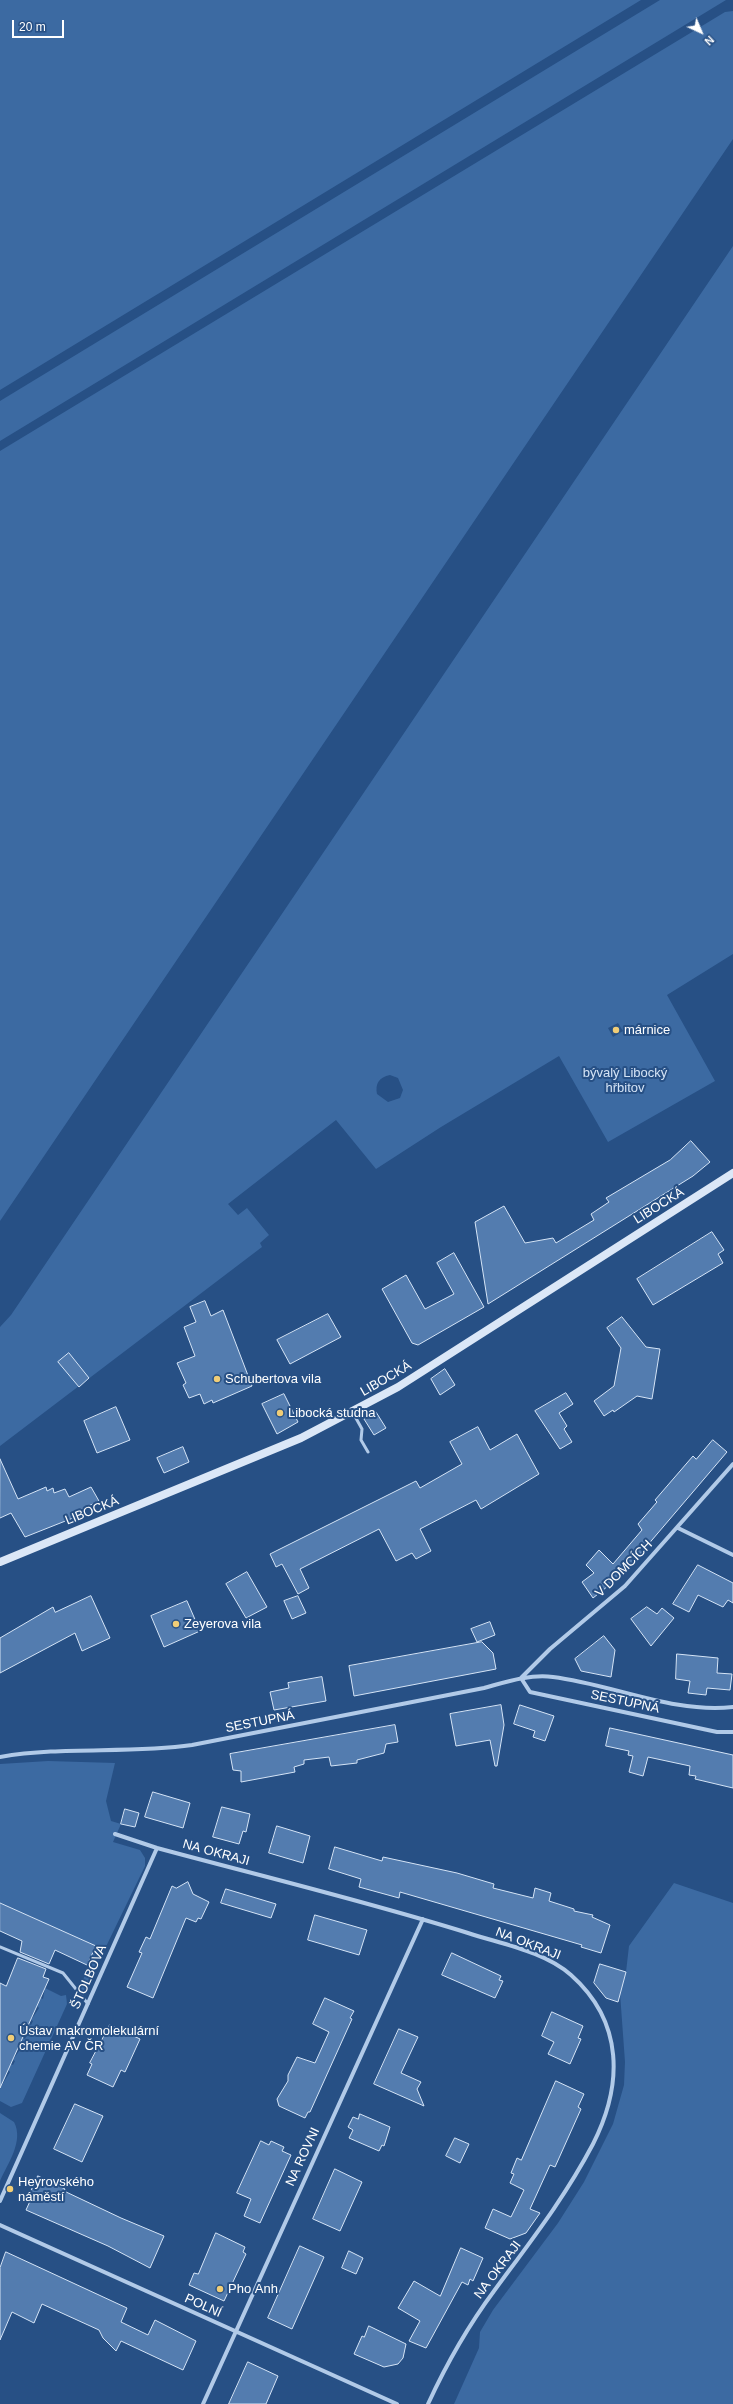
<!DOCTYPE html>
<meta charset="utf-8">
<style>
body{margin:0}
#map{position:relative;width:733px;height:2404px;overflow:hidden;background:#275085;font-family:Helvetica,sans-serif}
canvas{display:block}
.north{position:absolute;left:681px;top:12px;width:40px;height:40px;-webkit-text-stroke:3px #275085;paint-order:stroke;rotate:136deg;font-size:11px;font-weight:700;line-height:16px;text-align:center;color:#fff}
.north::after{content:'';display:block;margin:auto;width:14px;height:18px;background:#fff;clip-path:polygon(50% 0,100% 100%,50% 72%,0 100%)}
.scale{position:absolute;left:12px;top:20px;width:52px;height:18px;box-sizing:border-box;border:2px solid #fff;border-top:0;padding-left:5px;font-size:12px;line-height:14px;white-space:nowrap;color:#fff;-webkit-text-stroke:3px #275085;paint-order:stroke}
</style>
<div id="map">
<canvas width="733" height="2404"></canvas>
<div class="north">N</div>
<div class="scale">20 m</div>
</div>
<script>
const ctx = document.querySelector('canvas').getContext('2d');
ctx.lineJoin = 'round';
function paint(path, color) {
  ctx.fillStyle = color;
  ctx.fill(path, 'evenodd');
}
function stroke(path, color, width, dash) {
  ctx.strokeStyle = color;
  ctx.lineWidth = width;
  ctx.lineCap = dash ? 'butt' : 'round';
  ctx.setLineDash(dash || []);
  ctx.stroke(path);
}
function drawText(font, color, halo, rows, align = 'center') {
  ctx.font = font + ' Helvetica,sans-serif';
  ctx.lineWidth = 4;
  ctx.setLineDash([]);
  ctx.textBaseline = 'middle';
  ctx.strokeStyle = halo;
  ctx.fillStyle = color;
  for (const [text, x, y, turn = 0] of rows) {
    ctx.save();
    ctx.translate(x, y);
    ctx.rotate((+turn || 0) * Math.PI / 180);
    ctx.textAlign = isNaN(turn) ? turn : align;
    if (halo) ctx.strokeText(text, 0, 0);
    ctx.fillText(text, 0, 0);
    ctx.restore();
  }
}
paint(new Path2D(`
 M0,0H641L0,390Z
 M660,0H726L0,441V401Z
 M733,11V139L0,1221V451L725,12Z
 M733,246V954L667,995L715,1081L608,1142L559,1056L441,1127L376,1169L336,1120L228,1204L238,1215L247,1208L269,1235L260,1243L262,1247L0,1446V1327L11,1315ZM618,1023L623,1031L613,1037L608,1028ZM390,1075L398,1078L403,1090L400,1098L388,1102L377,1094C375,1084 379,1077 390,1075Z
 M48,1761L115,1763L106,1801L111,1821L121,1824L113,1842L140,1850L145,1858V1866L84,1992L78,1993L96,1946L0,1903V1764Z
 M674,1883L733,1903V2404H454L479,2348L480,2332L493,2310L558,2223L584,2182L613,2124L624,2085L625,2062L620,1993L626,1972L629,1946Z
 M45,1988L61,1996L66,1995L67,2004L22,2103L11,2107L0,2101V2088L10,2072L8,2070L11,2064L13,2065L15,2061L13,2060L21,2048L19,2047L23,2038L25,2039L27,2035L25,2033L29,2024L31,2025L33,2021L31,2020L39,2008L37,2006L41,1998L43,1999Z
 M0,2113L14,2122C24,2141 8,2163 0,2181Z`), '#3c6aa2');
const building = new Path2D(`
 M691,1141L710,1162L693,1176L488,1304L475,1222L504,1206L525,1243L553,1238L556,1243L594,1220L591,1214L609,1202L606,1198L670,1160Z
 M712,1232L724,1250L718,1254L723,1263L653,1305L637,1279Z
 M454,1253L484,1307L418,1345L412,1343L382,1289L406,1275L425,1309L454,1294L437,1263Z
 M205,1301L211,1316L223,1310L252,1386L213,1403L212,1400L204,1404L200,1394L189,1398L183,1385L186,1383L177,1363L195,1356L184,1327L196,1322L190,1307Z
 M328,1314L341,1337L290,1364L277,1340Z
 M622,1317L646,1347L660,1349L652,1399L637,1396L614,1412L613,1410L604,1416L594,1401L614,1386L621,1348L607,1328Z
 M69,1353L89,1378L79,1387L58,1362Z
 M445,1369L455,1385L440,1395L431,1379Z
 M566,1393L573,1404L559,1413L567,1426L564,1429L572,1442L560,1449L535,1411Z
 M284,1394L298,1422L277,1434L262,1404Z
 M116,1407L130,1440L97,1453L84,1421Z
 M376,1412L386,1428L374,1435L364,1419Z
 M478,1427L490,1450L517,1434L539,1474L481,1509L476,1500L420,1529L431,1551L416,1559L412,1553L396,1561L379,1529L300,1569L309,1588L298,1594L282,1564L276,1567L270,1554L416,1481L420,1488L462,1464L450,1442Z
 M713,1440L727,1452L623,1574L593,1598L582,1582L594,1573L586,1565L599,1550L613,1564L642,1530L638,1524L657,1502L655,1500L693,1456L696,1459Z
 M183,1447L189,1462L164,1473L157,1458Z
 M0,1459L18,1499L46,1487L47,1491L53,1488L54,1493L65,1489L69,1497L91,1487L99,1501L76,1512L78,1516L25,1537L11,1513L0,1518Z
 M698,1565L733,1583V1603L728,1600L723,1607L698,1595L689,1612L673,1604Z
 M247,1572L267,1607L246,1618L226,1584Z
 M91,1596L110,1638L82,1651L75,1633L0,1673V1638L53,1607L55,1612Z
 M298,1596L306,1613L292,1619L284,1601Z
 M187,1601L200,1631L164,1647L151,1616Z
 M647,1607L657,1614L662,1608L674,1618L651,1646L631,1619Z
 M490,1622L495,1635L477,1642L471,1629Z
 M604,1636L615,1650L611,1677L581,1671L575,1659Z
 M482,1642L493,1653L496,1669L354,1696L349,1666Z
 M677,1654L718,1658L717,1673L732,1674L730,1690L707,1688L706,1695L688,1693L690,1681L676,1679Z
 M322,1677L326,1701L274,1710L270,1692L289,1688L288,1683Z
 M501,1705L504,1725L497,1766H495L490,1740L456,1746L450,1714Z
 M520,1705L554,1716L545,1741L533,1737L535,1731L514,1724Z
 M395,1725L398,1742L386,1744L384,1753L357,1760V1763L331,1766L329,1757L304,1760V1764L294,1767L295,1772L241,1782V1771L233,1770L230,1754Z
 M610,1728L733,1755V1788L695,1779L696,1776L689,1775L690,1766L648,1757L643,1776L629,1772L633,1756L628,1755L629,1751L606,1746Z
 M153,1792L190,1803L183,1828L145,1817Z
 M222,1807L250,1814L246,1832L243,1831L239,1844L213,1837Z
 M125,1809L139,1813L135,1827L121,1824Z
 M277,1826L310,1836L303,1863L269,1853Z
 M335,1847L382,1861L383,1857L457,1873L494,1884L493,1888L533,1898L535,1888L551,1893L549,1901L574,1909V1911L593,1915L592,1917L610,1925L601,1953L581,1947L582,1945L400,1892L399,1898L359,1887L361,1879L329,1869Z
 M188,1882L193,1894L209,1902L201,1919L198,1918L196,1922L186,1918L153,1998L127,1987L142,1953L139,1952L146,1937L150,1939L172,1886L176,1888Z
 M226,1889L276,1904L271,1918L221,1903Z
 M0,1903L96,1946L87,1965L55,1950L49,1964L20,1952L22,1941L0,1931Z
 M315,1915L367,1930L359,1955L308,1940Z
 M452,1953L501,1976L499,1980L503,1981L495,1998L442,1975Z
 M18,1958L46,1969L43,1977L49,1979L0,2088V1983L6,1986Z
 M600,1964L626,1972L618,2002L606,1998L594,1983Z
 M325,1998L354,2011L350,2018L352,2019L310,2112H308L305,2118L279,2106L277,2099L288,2081V2075L297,2057L315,2063L329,2032L313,2024Z
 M552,2012L583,2026L578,2038L581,2039L570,2064L548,2054L554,2042L542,2036Z
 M110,2025L140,2039L125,2072L121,2070L113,2087L87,2075L92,2064L90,2063Z
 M399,2029L418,2037L401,2073L421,2082L417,2089L424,2106L374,2084Z
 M556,2081L584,2094L578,2107L581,2109L555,2167L550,2165L530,2209L540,2213L526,2233L510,2239L485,2228L493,2209L511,2217L524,2190L510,2183L514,2174L511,2173L517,2158L521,2160Z
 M75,2104L103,2116L82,2162L54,2149Z
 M360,2114L390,2127L384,2146L382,2145L379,2151L349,2138L353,2130L348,2127L353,2117L358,2119Z
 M455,2138L469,2144L460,2163L446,2156Z
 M261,2141L269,2145L271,2141L284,2147L282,2151L291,2155L260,2223L244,2216L251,2199L237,2193Z
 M335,2169L362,2182L340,2231L313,2219Z
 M38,2176L65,2189L64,2191L121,2218L164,2236L150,2268L108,2246L26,2210L31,2199L28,2198Z
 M216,2233L245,2247L243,2252L246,2254L224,2301L189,2285L194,2273L198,2274Z
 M300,2246L324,2257L292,2329L268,2318Z
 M461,2248L483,2258L473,2281L470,2279L468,2285L462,2282L426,2348L409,2341L420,2321L398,2308L414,2281L440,2296Z
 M349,2251L363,2258L356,2274L342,2268Z
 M6,2252L127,2308L121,2322L148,2335L155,2320L196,2341L183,2370L121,2341L116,2351L103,2338L99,2330L42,2304L34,2323L12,2312L0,2340V2268Z
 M369,2326L406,2344L403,2358L398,2364L384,2367L354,2354L362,2336L364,2337Z
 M248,2362L278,2376L266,2404H229Z`);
paint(building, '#537caf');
stroke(building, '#d5e4f6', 1);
stroke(new Path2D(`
 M352,1411L362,1429L361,1440L368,1452
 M0,1947L63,1973L88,2004`), '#b1cae8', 3);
stroke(new Path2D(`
 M678,1528L733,1555
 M521,1678L550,1649L625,1586L733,1464
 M521,1678L530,1692L717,1732H733
 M0,1757C64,1746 128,1754 192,1745L484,1688C506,1682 529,1674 553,1677C611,1684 674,1714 733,1707
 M115,1834L157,1848C261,1876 365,1901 468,1933C501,1944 544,1951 571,1975C624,2022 623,2085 593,2144C564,2199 530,2242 494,2291C468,2326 446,2365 428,2404
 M0,2201L157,1848
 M0,2225L397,2404
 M203,2404L423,1919`), '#b1cae8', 4);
stroke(new Path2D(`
 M0,1562L301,1438L398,1387L733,1173`), '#dbe7f7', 8);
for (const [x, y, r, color] of [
 [616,1030,4,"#f0cd77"],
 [217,1379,4,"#f0cd77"],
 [280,1413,4,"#f0cd77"],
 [176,1624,4,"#f0cd77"],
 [11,2038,4,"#f0cd77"],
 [10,2189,4,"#f0cd77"],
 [220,2289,4,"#f0cd77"]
]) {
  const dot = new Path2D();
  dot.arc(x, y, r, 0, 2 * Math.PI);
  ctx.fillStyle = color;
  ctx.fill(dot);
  stroke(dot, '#275085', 1.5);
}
drawText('13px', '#fff', '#275085', [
 ["márnice",624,1030],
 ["Schubertova vila",225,1379],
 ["Libocká studna",288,1413],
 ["Zeyerova vila",184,1624],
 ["Ústav makromolekulární",19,2031],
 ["chemie AV ČR",19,2046],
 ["Heyrovského",18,2182],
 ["náměstí",18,2197],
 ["Pho Anh",228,2289]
], 'left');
drawText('13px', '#d5e4f6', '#275085', [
 ["bývalý Libocký",625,1073],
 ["hřbitov",625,1088]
]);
drawText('13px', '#fff', '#275085', [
 ["LIBOCKÁ",659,1206,-32],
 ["LIBOCKÁ",386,1379,-30],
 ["LIBOCKÁ",92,1511,-22],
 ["V DOMCÍCH",624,1569,-45],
 ["SESTUPNÁ",625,1702,12],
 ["SESTUPNÁ",260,1722,-11],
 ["NA OKRAJI",216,1853,15],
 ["NA OKRAJI",528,1944,21],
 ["ŠTOLBOVA",89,1977,-66],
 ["NA ROVNI",303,2157,-65],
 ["NA OKRAJI",498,2270,-53],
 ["POLNÍ",203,2306,24]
]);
</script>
